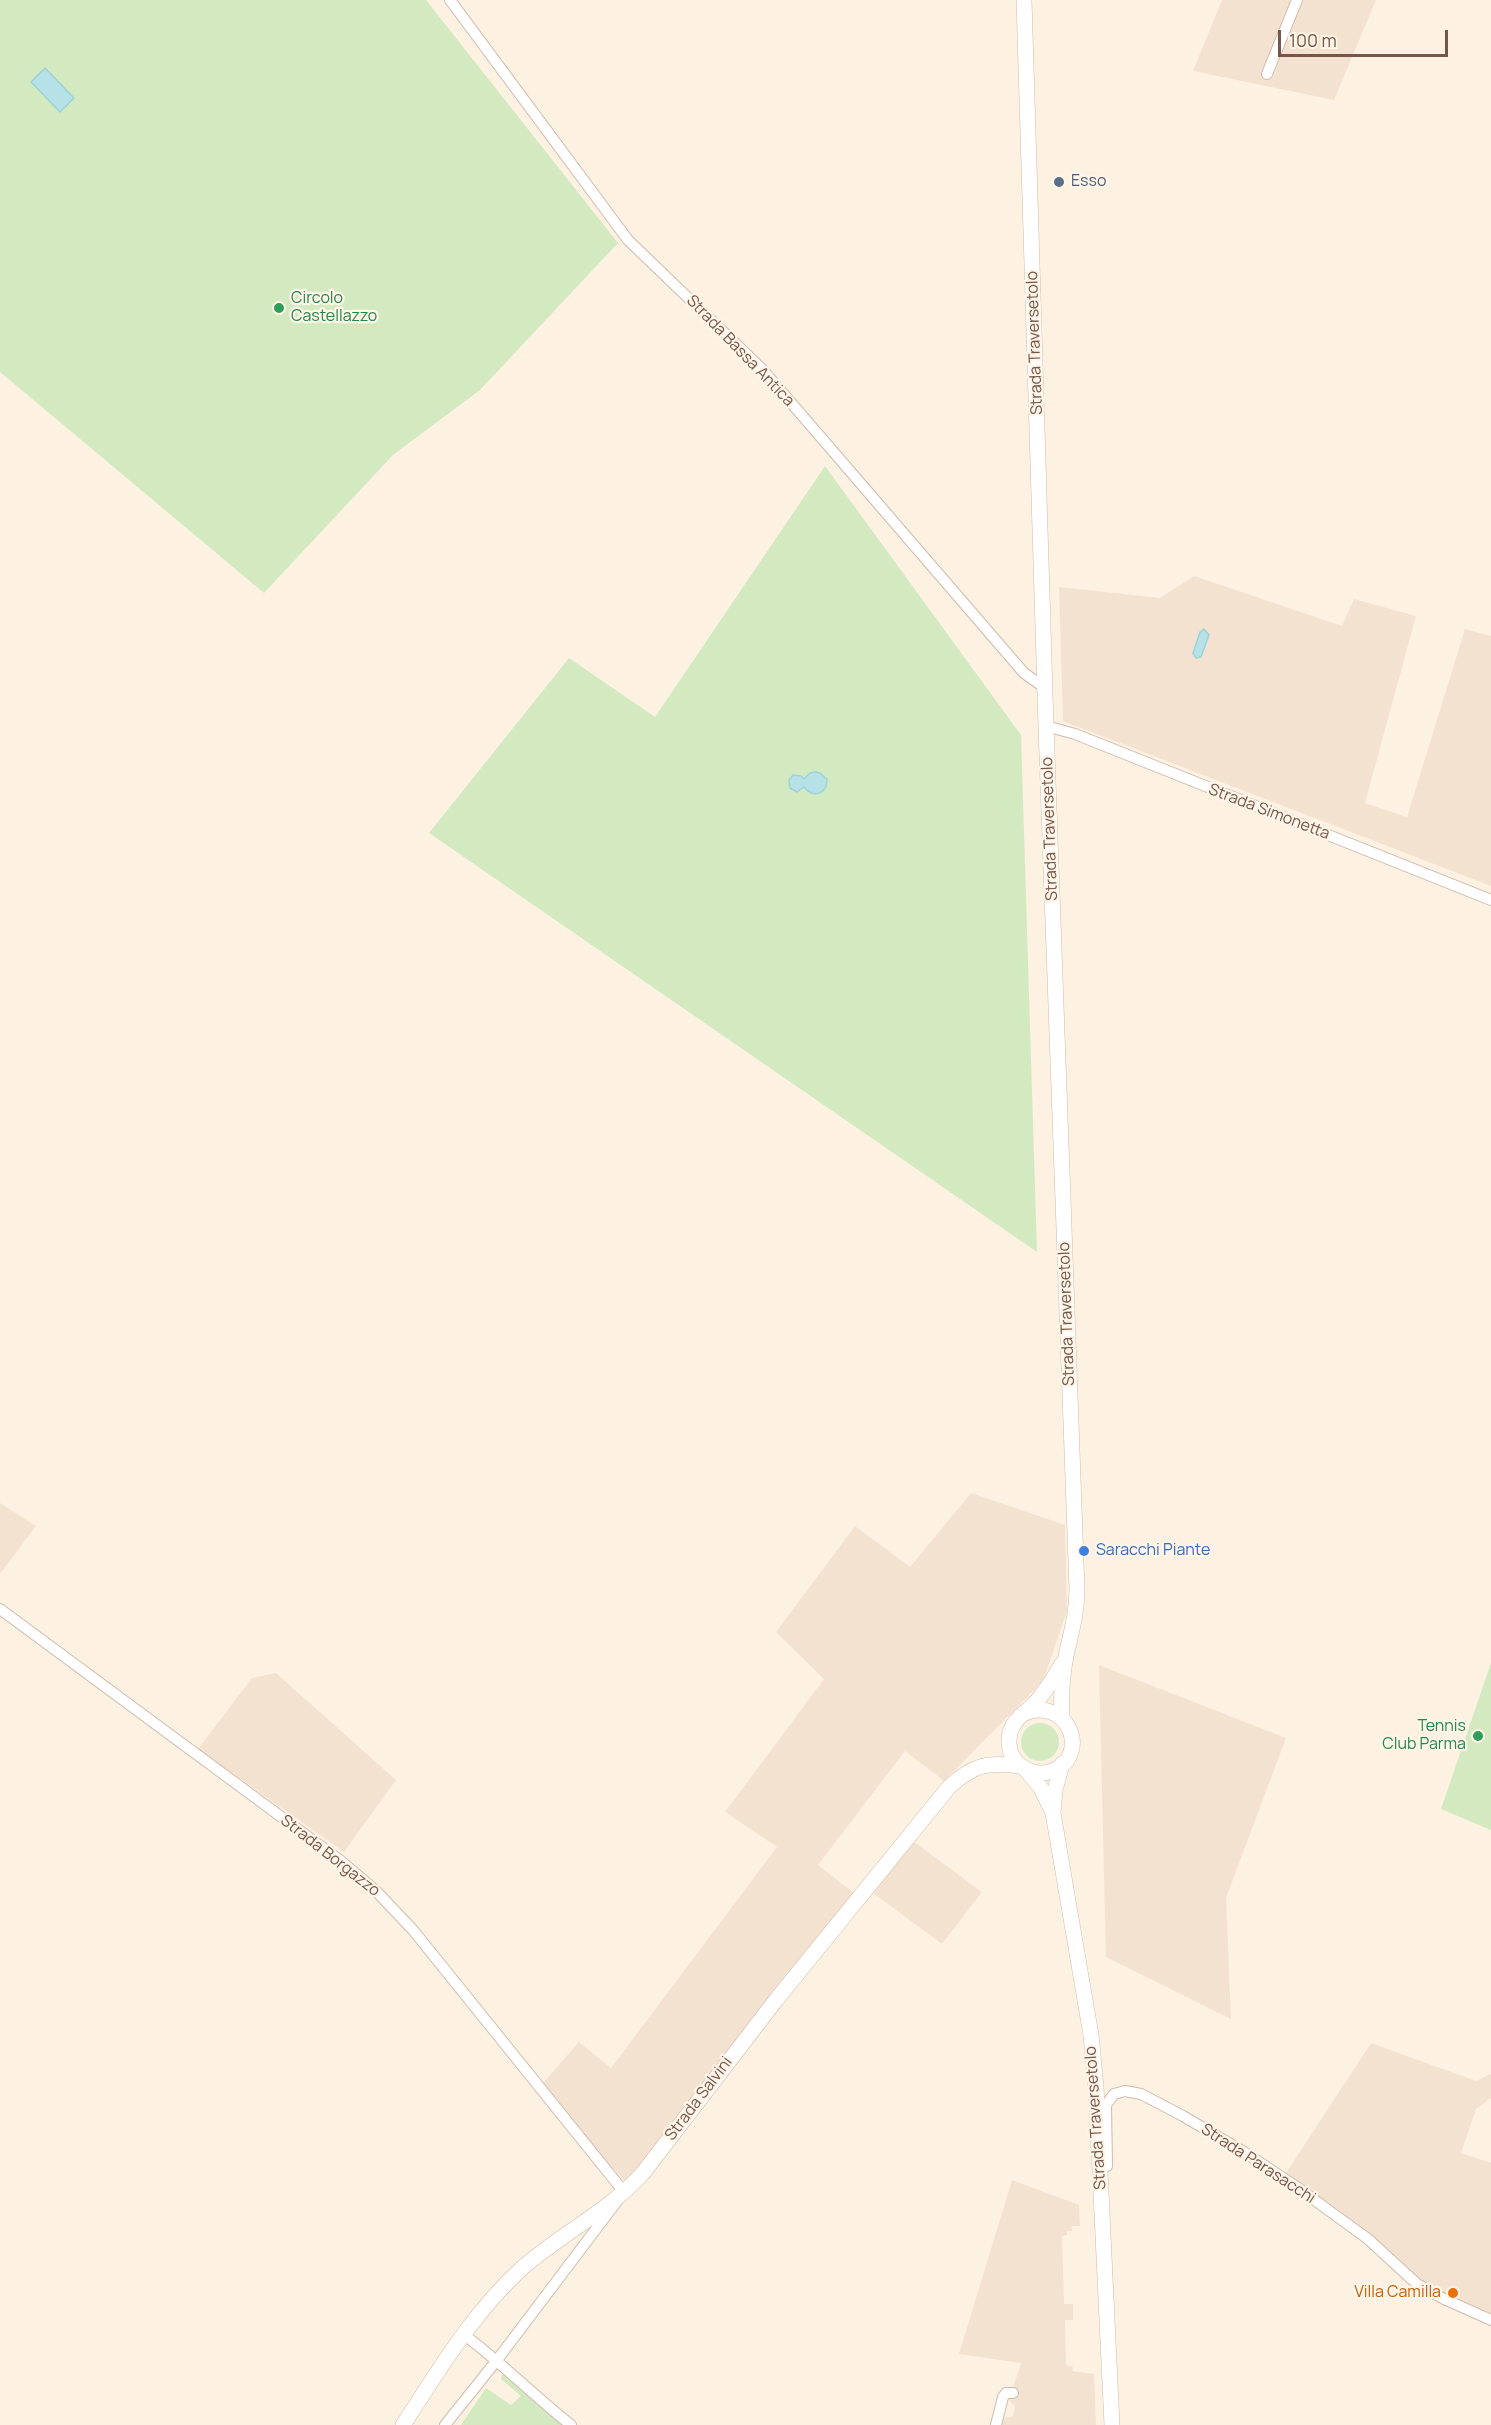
<!DOCTYPE html>
<style>
body{margin:0}
#map{position:relative;width:1491px;height:2425px;overflow:hidden;background:#fdf1e2;font-family:Manrope,sans-serif}
canvas{display:block}
.scale{position:absolute;left:1278px;top:30px;width:170px;height:27px;box-sizing:border-box;border:3px solid #755648;border-top:0;padding-left:8px;font-size:18px;line-height:21px;white-space:nowrap;color:#755648;-webkit-text-stroke:4px #fff5e9;paint-order:stroke}
</style>
<div id="map">
<canvas width="1491" height="2425"></canvas>
<div class="scale">100 m</div>
</div>
<script>
const ctx = document.querySelector('canvas').getContext('2d');
ctx.lineJoin = 'round';
function paint(path, color) {
  ctx.fillStyle = color;
  ctx.fill(path, 'evenodd');
}
function stroke(path, color, width, dash) {
  ctx.strokeStyle = color;
  ctx.lineWidth = width;
  ctx.lineCap = dash ? 'butt' : 'round';
  ctx.setLineDash(dash || []);
  ctx.stroke(path);
}
function drawText(font, color, halo, rows, align = 'center') {
  ctx.font = font + ' Manrope,sans-serif';
  ctx.lineWidth = 4.5;
  ctx.setLineDash([]);
  ctx.textBaseline = 'middle';
  ctx.strokeStyle = halo;
  ctx.fillStyle = color;
  for (const [text, x, y, turn = 0] of rows) {
    ctx.save();
    ctx.translate(x, y);
    ctx.rotate((+turn || 0) * Math.PI / 180);
    ctx.textAlign = isNaN(turn) ? turn : align;
    if (halo) ctx.strokeText(text, 0, 0);
    ctx.fillText(text, 0, 0);
    ctx.restore();
  }
}
paint(new Path2D(`
 M1222,0H1376L1334,100L1193,71Z
 M1194,576L1342,626L1354,599L1416,616L1365,803L1407,817L1465,629L1491,636V886L1063,721L1059,587L1160,598Z
 M971,1493L1065,1525L1067,1611L1043,1681L944,1781L905,1751L818,1865L855,1894L655,2150L625,2181L598,2153L543,2083L579,2042L611,2068L777,1847L725,1812L824,1679L776,1632L855,1526L910,1567Z
 M0,1503L36,1526L0,1574Z
 M1099,1665L1286,1738L1226,1898L1231,2019L1106,1957Z
 M276,1673L396,1780L344,1852L198,1749L252,1678Z
 M913,1841L982,1892L942,1944L873,1893Z
 M1371,2043L1476,2081L1491,2074V2098L1476,2109L1461,2153L1491,2163V2315L1419,2282L1373,2239L1286,2173Z
 M1012,2180L1079,2205L1080,2226H1072V2231H1067V2235L1062,2236L1064,2304H1073V2320H1065L1066,2365L1073,2367L1072,2371L1094,2374L1096,2425H1002L1004,2418L1013,2416L1015,2407L1009,2400L1021,2363L959,2354Z`), '#f4e2d0');
paint(new Path2D(`
 M0,0H426L618,243L480,390L393,455L264,593L0,372Z
 M825,466L1021,735L1037,1252L429,833L569,658L655,717Z
 M1491,1663V1830L1441,1809Z
 M1021 1742a19 19 0 1 1 38 0a19 19 0 1 1-38 0Z
 M502,2375H505L566,2425H461L486,2388L511,2405L521,2396L501,2379Z`), '#d3eac0');
const water = new Path2D(`
 M45,68L74,98L60,112L31,82Z
 M1204,629L1209,635L1201,657L1196,658L1193,653L1200,632Z
 M815,772L820,773L827,779C827,795 813,798 804,787L797,792L790,788L789,780L793,775L801,776L804,779L810,773Z`);
paint(water, '#b6e1e6');
stroke(water, '#9cd2d8', 1.5);
const street = new Path2D(`
 M450,0L628,240L762,369L1024,673L1045,688
 M1267,74L1297,0
 M1046,726L1075,734L1491,900
 M0,1609L341,1861L376,1891L413,1930L624,2192L497,2360L445,2425
 M1107,2166L1106,2105L1114,2094L1125,2091L1141,2094L1183,2116L1244,2152L1298,2188L1368,2239L1417,2284L1444,2299L1491,2320
 M463,2334C501,2362 534,2396 571,2425
 M996,2425L1003,2397L1006,2393H1013`);
const secondary = new Path2D(`
 M1024,0L1046,726L1077,1590C1077,1613 1071,1633 1066,1656C1062,1676 1061,1697 1062,1718
 M1023,1714C1068,1694 1092,1756 1052,1771C1041,1775 1030,1773 1021,1766C1007,1756 1005,1735 1016,1721C1021,1714 1030,1709 1036,1702C1046,1691 1054,1677 1062,1664
 M1026,1770L1041,1788L1053,1813L1091,2035L1096,2087L1112,2425
 M1053,1813L1055,1790L1062,1764
 M403,2425C439,2370 472,2314 521,2269C560,2234 608,2212 643,2173L776,2000L949,1787C974,1764 988,1762 1020,1766`);
stroke(street, '#d0baac', 12);
stroke(secondary, '#d3b9a8', 16);
stroke(street, '#fff', 10);
stroke(secondary, '#fff', 15);
for (const [x, y, r, color] of [
 [1059,182,6,"#5c6f8a"],
 [279,308,6,"#2e9e5b"],
 [1084,1551,6,"#3f7fe0"],
 [1478,1736,6,"#2e9e5b"],
 [1453,2293,6,"#e8710a"]
]) {
  const dot = new Path2D();
  dot.arc(x, y, r, 0, 2 * Math.PI);
  ctx.fillStyle = color;
  ctx.fill(dot);
  stroke(dot, '#fff5e9', 2);
}
drawText('16px', '#4e5e75', '#fff5e9', [
 ["Esso",1071,182]
], 'left');
drawText('16px', '#27864d', '#fff5e9', [
 ["Circolo",291,299],
 ["Castellazzo",291,317],
 ["Tennis",1466,1727,"right"],
 ["Club Parma",1466,1745,"right"]
], 'left');
drawText('16px', '#755648', '#fff5e9', [
 ["Strada Traversetolo",1035,343,-92],
 ["Strada Bassa Antica",740,351,46],
 ["Strada Simonetta",1269,812,21],
 ["Strada Traversetolo",1050,829,-92],
 ["Strada Traversetolo",1067,1314,-92],
 ["Strada Borgazzo",330,1856,38],
 ["Strada Salvini",699,2099,-53],
 ["Strada Traversetolo",1096,2118,-94],
 ["Strada Parasacchi",1258,2164,33]
]);
drawText('16px', '#366cbe', '#fff5e9', [
 ["Saracchi Piante",1096,1551]
], 'left');
drawText('16px', '#c56008', '#fff5e9', [
 ["Villa Camilla",1441,2293]
], 'right');
</script>
